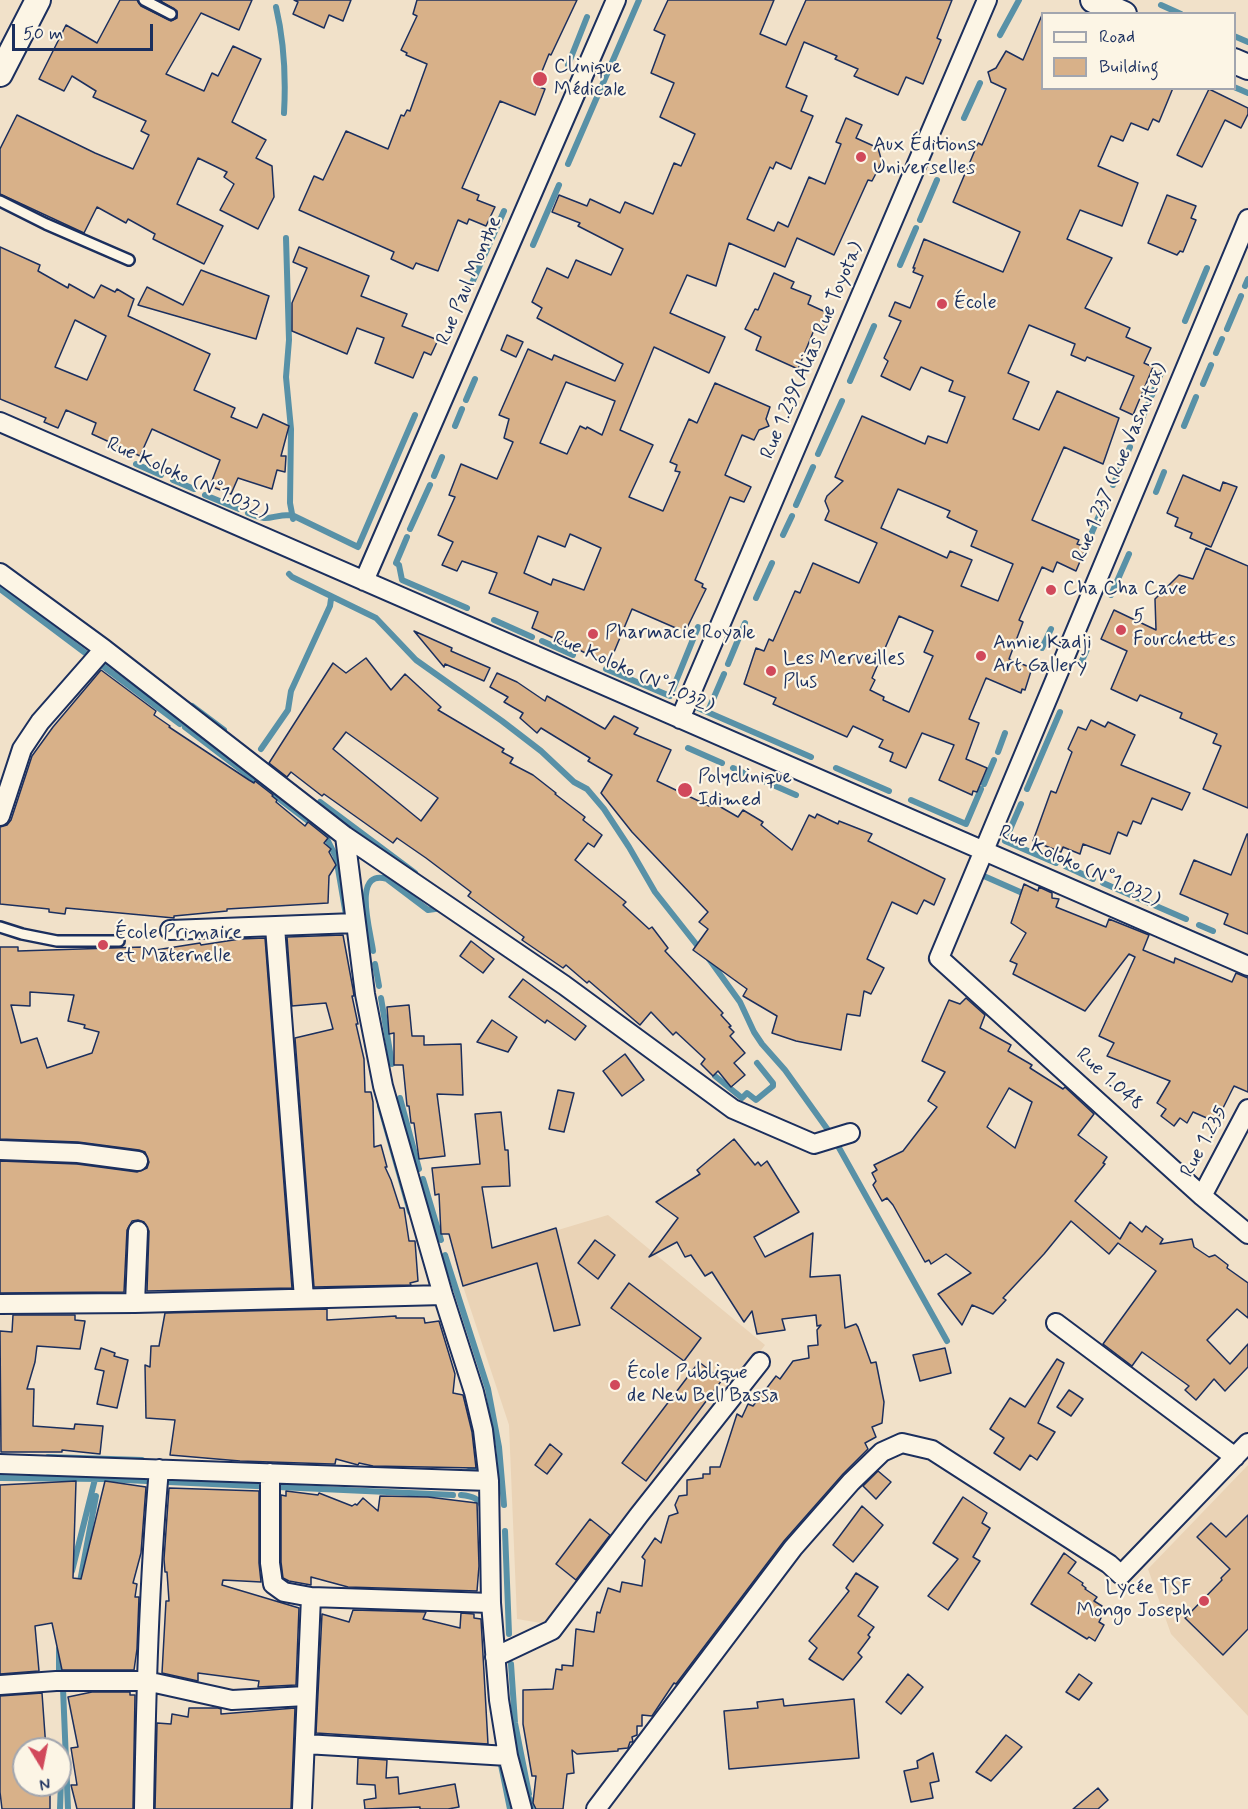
<!DOCTYPE html>
<meta charset="utf-8">
<style>
body{margin:0}
#map{position:relative;width:1248px;height:1809px;overflow:hidden;background:#f1e1c9;font-family:Mynerve,sans-serif}
canvas{display:block}
.legend{position:absolute;left:1041px;top:12px;width:195px;height:78px;box-sizing:border-box;background:#fcf5e5;border:2px solid #a2a6af;margin:0;padding:8px 10px;list-style:none;font-size:18px;color:#1b2f5e}
.legend li{display:flex;align-items:center;gap:12px;height:30px}
.legend b{width:30px;border:2px solid #a2a6af}
.north{position:absolute;left:12px;top:1737px;width:60px;height:60px;box-sizing:border-box;background:#fcf5e5;border:2px solid #a2a6af;border-radius:50%;rotate:170deg;font-size:16px;font-weight:700;line-height:24px;text-align:center;color:#1b2f5e}
.north::after{content:'';display:block;margin:auto;width:21px;height:27px;background:#d1495b;clip-path:polygon(50% 0,100% 100%,50% 72%,0 100%)}
.scale{position:absolute;left:12px;top:24px;width:141px;height:27px;box-sizing:border-box;border:3px solid #1b2f5e;border-top:0;padding-left:8px;font-size:18px;line-height:21px;white-space:nowrap;color:#1b2f5e;-webkit-text-stroke:4px #fcf5e5;paint-order:stroke}
</style>
<div id="map">
<canvas width="1248" height="1809"></canvas>
<ul class="legend">
<li><b style="height:8px;background:#fcf5e5"></b>Road</li>
<li><b style="height:16px;background:#d8b189"></b>Building</li>
</ul>
<div class="north">N</div>
<div class="scale">50 m</div>
</div>
<script>
const ctx = document.querySelector('canvas').getContext('2d');
ctx.lineJoin = 'round';
function paint(path, color) {
  ctx.fillStyle = color;
  ctx.fill(path, 'evenodd');
}
function stroke(path, color, width, dash) {
  ctx.strokeStyle = color;
  ctx.lineWidth = width;
  ctx.lineCap = dash ? 'butt' : 'round';
  ctx.setLineDash(dash || []);
  ctx.stroke(path);
}
function drawText(font, color, halo, rows, align = 'center') {
  ctx.font = font + ' Mynerve,sans-serif';
  ctx.lineWidth = 4.5;
  ctx.setLineDash([]);
  ctx.textBaseline = 'middle';
  ctx.strokeStyle = halo;
  ctx.fillStyle = color;
  for (const [text, x, y, turn = 0] of rows) {
    ctx.save();
    ctx.translate(x, y);
    ctx.rotate((+turn || 0) * Math.PI / 180);
    ctx.textAlign = isNaN(turn) ? turn : align;
    if (halo) ctx.strokeText(text, 0, 0);
    ctx.fillText(text, 0, 0);
    ctx.restore();
  }
}
paint(new Path2D(`
 M608,1215L765,1345L553,1625L517,1619L509,1425L454,1259L557,1228L558,1230Z
 M1248,1465V1716L1171,1634L1148,1569Z`), '#ead3b6');
stroke(new Path2D(`
 M1161,5L1181,14
 M276,7C284,41 286,78 284,113
 M1000,35L1019,0
 M1234,36L1248,42
 M568,65L587,17
 M1234,87L1248,93
 M964,118L980,83
 M568,164L639,0
 M920,220L937,180
 M286,238L289,340L286,377L291,429L290,503L293,519
 M533,245L559,185
 M900,265L916,228
 M472,283L504,211
 M1245,286L1248,279
 M1185,321L1207,268
 M1227,329L1241,296
 M1216,353L1222,339
 M850,381L874,326
 M1203,384L1211,365
 M1152,395L1161,373
 M466,400L475,379
 M455,426L462,409
 M1184,426L1196,397
 M1138,428L1148,404
 M818,454L842,401
 M136,464L161,475
 M434,476L442,457
 M173,480L194,489
 M1113,485L1130,447
 M1156,492L1164,472
 M205,495L239,509
 M796,505L813,467
 M248,513C271,523 269,515 290,515
 M294,516L358,547L415,415
 M410,529L430,485
 M783,535L792,516
 M407,537L396,563L399,565L402,580L467,608
 M1090,537L1101,511
 M289,574L292,577L376,618L416,660L502,721L541,751L574,782L587,789L604,809L629,847L655,892L700,949
 M0,589L180,724
 M1111,595L1129,554
 M756,598L772,563
 M494,620L532,637
 M542,641L573,655
 M1042,648L1051,629
 M728,664L745,623
 M1080,665L1089,645
 M606,669L670,696L698,627
 M192,706L224,730
 M698,708L811,757
 M708,711L724,674
 M185,727L324,833L336,857L347,921
 M688,748L722,763
 M261,749L288,710L291,691L330,606L331,599
 M998,752L1005,733
 M733,768L748,775
 M836,768L889,791
 M757,778L796,795
 M984,784L994,760
 M1027,789L1060,712
 M911,800L966,824L981,789
 M320,802L415,873
 M1021,804L1005,841L1056,863
 M1065,866L1093,879
 M977,873L1027,895
 M1103,883L1186,919
 M1199,925L1213,931
 M373,951C371,933 351,868 387,879L428,910L442,908
 M709,959L740,1002L754,1032L762,1044L785,1070L828,1130
 M375,964L379,986
 M381,998L392,1064
 M715,1076L742,1098L747,1093L756,1100L773,1086V1083L757,1063
 M400,1098L419,1169
 M380,1106L410,1212
 M838,1146L947,1341
 M423,1179L441,1240
 M445,1255L488,1389L499,1447L504,1505
 M48,1457L142,1460
 M463,1474L475,1468
 M0,1478L103,1479L453,1495
 M461,1495C471,1496 481,1498 483,1510
 M505,1531L509,1634
 M72,1571L95,1479
 M79,1587L96,1496
 M59,1649V1678
 M511,1664L515,1723L529,1794
 M63,1688L68,1809
 M500,1760L510,1809
 M530,1799L532,1809
 M60,1809L62,1752`), '#5891a7', 6);
const building = new Path2D(`
 M120,0H137L141,6L171,21L177,18V11L159,0H252L239,30L201,13L166,74L204,91L212,73L218,76L233,46L261,59L232,122L266,140L256,158L272,166L274,197L258,229L220,210L234,184L224,177L227,172L198,158L177,204L223,226L204,264L153,239L155,234L128,219L126,223L97,207L84,233L0,194V149L17,115L95,153L133,169L149,135L141,131L146,121L93,97L96,91L72,76L64,91L39,79L66,25L97,43Z
 M294,0H351L343,21L329,15L324,28L293,14L298,2Z
 M417,0H577L551,55L549,54L536,86L545,89L535,115L500,101L462,188L479,195L477,200L495,207L486,226L469,219L467,224L458,220L438,271L416,263L413,269L391,259L394,252L299,210L314,176L323,180L346,131L388,149L401,115L404,116L407,110L410,111L427,64L406,55L407,53L401,50L417,16L413,14Z
 M668,0H774L760,34L786,45L806,0H952L937,38L941,40L923,84L906,77L898,95L854,76L858,69L835,59L837,56L804,42L786,87L807,96L801,111L813,116L791,169L776,162L773,169L770,167L747,219L774,231L778,222L788,227L809,177L825,184L841,144L836,142L846,118L862,125L856,138L878,148L882,162L872,181L868,180L834,255L797,238L785,267L729,243L716,286L687,275L670,313L725,337L709,373L654,347L620,430L653,445L629,497L663,511L680,472L675,471L677,465L670,462L689,419L697,423L715,383L770,407L766,419L769,426L759,430L754,440L742,435L725,475L751,487L744,502L730,497L695,580L703,584L702,587L706,589L685,632L632,609L609,664L532,628L538,612L489,593L497,573L462,561L457,571L442,565L453,542L438,535L455,497L449,495L461,464L497,479L513,442L504,438L509,419L499,415L528,349L552,360L554,355L615,381L623,364L537,318L542,308L532,302L547,268L568,278L576,260L611,275L623,249L578,226L580,223L552,212L559,195L587,206L590,199L620,213L625,202L653,214L674,163L681,166L695,134L660,117L674,83L651,73L665,35L654,30ZM566,382L615,401L602,435L587,427L586,429L580,426L567,454L540,443ZM570,534L601,548L584,590L553,579L551,585L524,573L538,536L565,547Z
 M1042,15V88H1173L1159,122L1153,119L1148,130L1131,123L1123,141L1111,136L1098,166L1138,183L1122,226L1080,210L1067,239L1112,258L1085,308L1130,328L1126,337L1151,348L1144,363L1153,367L1133,415L1120,409L1134,376L1087,357L1085,361L1071,355L1075,344L1029,325L1008,373L1029,382L1013,419L1039,430L1057,391L1119,418L1103,464L1064,447L1032,520L1079,540L1077,544L1086,547L1076,571L1057,562L1053,572L1042,567L1019,620L1023,622L1009,659L1032,668L1025,690L1022,689L1021,693L986,678L969,719L979,723L966,759L987,768L977,792L973,791L972,795L939,780L954,745L922,733L906,768L890,761L893,753L879,747L883,740L853,726L847,737L773,704L776,698L744,684L756,648L764,651L769,639L773,641L795,591L800,593L813,563L859,583L877,543L825,520L829,511L825,501L827,496L843,481L835,477L862,416L925,444L928,436L947,443L965,397L949,391L953,381L921,367L910,390L881,376L888,361L884,358L901,321L889,316L895,302L910,308L923,276L913,272L915,268H913L924,239L1003,272L1020,232L953,202L978,143L982,145L1006,89L991,82L988,72L996,68L1006,51L1023,60ZM898,489L950,511L947,517L977,531L971,546L1013,564L998,601L961,586L972,560L950,551L947,558L881,528ZM899,616L933,631L924,652L933,656L909,712L883,700L884,697L870,690L875,680L872,678Z
 M1209,89L1248,108V114L1241,128L1225,120L1202,167L1177,155Z
 M1167,195L1196,206L1191,218L1196,220L1183,252L1180,251L1177,255L1148,243Z
 M0,247L40,265L38,271L68,288L69,284L94,298L101,285L115,292L117,289L134,299L128,316L210,354L194,390L235,408L231,417L257,428L263,414L289,426L281,456H286L285,472L277,470L272,489L238,478L231,494L210,486L220,460L152,429L140,456L92,434L96,423L66,410L58,428L44,422L46,418L0,399ZM75,320L106,336L87,380L55,367Z
 M299,247L369,276L361,296L407,314L402,326L438,340L431,355L424,352L413,378L375,363L384,338L357,328L347,354L292,331V303L307,268L293,262Z
 M201,270L269,296L256,339L138,305L147,287L183,305Z
 M774,273L794,282L791,288L811,296L808,304L830,314L822,333L814,330L798,369L756,350L761,337L745,329L755,309L758,310Z
 M507,335L523,342L516,357L501,350Z
 M1183,475L1220,491L1223,482L1237,487L1211,547L1190,538L1192,533L1175,526L1178,518L1167,513Z
 M1206,548L1248,566V808L1203,789L1221,746L1213,743L1217,734L1180,718L1182,713L1140,695L1137,701L1111,689L1127,651L1101,639L1114,610L1156,630L1155,599L1179,575L1193,579Z
 M414,631L452,648L451,651L490,668L484,681L445,664L444,667Z
 M366,658L391,690L405,674L441,707L438,710L504,749L502,752L513,758L510,763L533,775L556,793L555,794L585,817L583,820L602,835L594,847L588,843L575,860L626,902L623,905L649,929L652,927L668,948L665,951L723,1013L721,1015L731,1026L729,1027L734,1032L730,1036L745,1053L734,1063L745,1075L731,1087L718,1071L713,1076L701,1064L705,1059L676,1032L673,1035L651,1012L640,1025L589,981L587,983L566,965L563,968L522,940L524,937L468,896L471,892L426,858L397,838L393,843L324,794L322,796L291,772L287,777L269,763L333,663L346,673ZM346,732L438,798L421,821L333,749Z
 M101,670L156,711L154,715L170,726L169,727L249,780L254,783L255,781L273,795L272,796L277,800L276,802L305,826L308,822L328,838L324,843L331,849L329,852L336,865L329,876L328,903L227,909V911L174,916V918L66,908L65,914L49,912V909L0,904V827L7,825L11,820L32,756L53,727Z
 M497,673L517,682L545,701L547,696L605,729L614,716L638,728L634,734L671,750L657,781L709,806L712,802L738,817L743,810L763,822L761,825L792,850L809,815L815,818L817,814L838,824L839,821L872,834L868,841L945,879L934,905L924,900L917,914L892,902L867,959L884,968L871,994L864,991L860,1016L847,1014L841,1050L796,1041L772,1033L777,1016L743,996L747,989L693,950L708,929L699,922L708,912L632,832L601,793L612,775L588,761L590,758L541,728L537,733L520,718L523,713L504,702L508,697L490,687Z
 M1091,720L1105,727L1108,722L1135,735L1121,765L1190,793L1182,810L1152,798L1141,824L1133,821L1127,836L1118,832L1110,854L1083,844L1080,854L1063,847L1061,852L1033,841L1051,791L1056,793L1072,752L1068,749L1078,727L1086,730Z
 M1247,834H1248V934L1224,924L1228,914L1180,894L1194,860L1231,875Z
 M1024,884L1038,891L1039,887L1052,893V898L1059,899L1056,907L1106,927L1109,919L1149,935L1143,950L1174,963L1175,958L1232,982L1236,973L1248,978V1092L1234,1086L1216,1122L1193,1112L1187,1123L1180,1118L1174,1126L1161,1116L1166,1109L1157,1103L1170,1081L1107,1056L1114,1043L1099,1036L1135,957L1129,954L1085,1011L1013,974L1017,964L1010,961L1026,933L1011,923Z
 M343,935L353,989L354,996H352L358,1024H356L364,1059L365,1092H371L373,1102L374,1147L381,1145L387,1167H385L391,1180L400,1208H404L409,1241H415L418,1281L410,1283L411,1285L314,1287L295,1038L333,1029L326,1003L292,1006L287,937Z
 M265,938L292,1288L147,1291L149,1231L144,1222L138,1220L132,1221L127,1230L124,1292L0,1293V1161L77,1164L137,1172L147,1168L149,1162L145,1152L139,1150L78,1142L0,1139V947H18V951L143,947V952L200,943L201,945L240,939ZM30,992L74,995L68,1021L85,1025L84,1028L99,1032L92,1053L47,1068L37,1038L21,1043L11,1005L30,1006Z
 M471,941L494,959L483,973L460,956Z
 M523,979L586,1026L575,1040L547,1020L545,1023L509,997Z
 M966,998L985,1015L980,1028L1011,1045L1008,1051L1032,1065L1030,1068L1063,1089L1065,1087L1094,1114L1078,1135L1107,1157L1103,1163L1105,1164L1075,1201L1120,1239L1130,1222L1142,1232L1146,1226L1163,1239L1160,1244L1192,1239L1194,1247L1209,1257L1215,1255L1228,1265L1227,1268L1248,1283V1318L1237,1309L1207,1340L1230,1364L1248,1344V1367L1225,1391L1214,1379L1196,1400L1185,1390L1189,1386L1142,1352L1132,1366L1103,1344L1156,1271L1118,1243L1109,1254L1071,1221L1044,1254L1003,1298L1006,1300L993,1314L972,1305L962,1325L938,1294L971,1273L946,1254L931,1264L929,1260L925,1262L893,1205L887,1198L882,1201L873,1185L876,1181L872,1173L877,1170L874,1165L903,1151L937,1107L928,1101L945,1072L922,1061L949,1000L960,1004ZM1009,1088L1032,1102L1015,1148L987,1127Z
 M409,1005L412,1036H424V1045L461,1044L463,1095L437,1094L445,1156L419,1159L414,1123H411L409,1106H407L403,1065H394V1033L389,1034L387,1007Z
 M492,1020L517,1037L508,1052L477,1042Z
 M625,1054L644,1080L622,1096L603,1071Z
 M558,1090L574,1093L564,1132L549,1129Z
 M501,1112L505,1150H508L510,1186L482,1187L492,1248L556,1228L580,1325L554,1331L537,1263L463,1286L449,1234H441L439,1194L435,1195L432,1168L480,1164L475,1114Z
 M734,1139L755,1165L758,1162L761,1166L767,1161L799,1212L754,1237L765,1257L813,1233L810,1277L840,1275L845,1328L856,1324L858,1327L871,1363L876,1362L884,1402L882,1423L872,1427L876,1437L865,1443L868,1449L843,1474L784,1541L676,1684L674,1683L652,1716L642,1715V1726H637V1735L632,1737L633,1742H630L628,1748L618,1749V1751L577,1754L572,1750L574,1773L567,1774L563,1809H536L533,1803L536,1776H532L523,1724V1690L553,1689L556,1669L562,1670V1665L573,1666L576,1629L594,1632L597,1612L600,1613L608,1588L620,1592L622,1582L642,1586L645,1560L642,1557L655,1538L661,1543L669,1516L678,1513L675,1505L679,1496L687,1495V1480L703,1478V1474H710V1467H720L737,1414L742,1417L748,1404L753,1406L776,1376L780,1379L793,1361L809,1358L808,1346L818,1345L817,1330L821,1325L817,1326L816,1315L782,1319L785,1330L757,1334L752,1311L744,1322L712,1272L705,1276L691,1255L685,1257L677,1242L649,1257L678,1218L656,1202L700,1174L697,1170Z
 M595,1240L615,1255L598,1279L578,1263Z
 M629,1283L701,1338L684,1361L611,1308Z
 M327,1309V1320L396,1316V1318H424L425,1323L439,1321L455,1374L453,1393L463,1395L472,1432L476,1468L373,1466L359,1463L358,1465L336,1459L335,1464H332L240,1461L170,1455L175,1420L146,1418L145,1365L150,1367L151,1346H159L165,1313Z
 M13,1315H75V1320L85,1321L80,1349L37,1346L35,1362L27,1389H34L33,1426L74,1429L75,1424L103,1426L100,1454L62,1450V1452H1L0,1331L12,1332Z
 M101,1348L115,1353L114,1356L128,1360L117,1408L97,1404L104,1371L95,1369Z
 M945,1348L951,1373L920,1381L913,1355Z
 M1057,1359L1064,1363L1038,1423L1055,1432L1037,1460L1030,1455L1020,1470L994,1453L1004,1438L990,1429L1010,1398L1025,1407Z
 M699,1362L722,1380L646,1481L622,1463Z
 M1069,1390L1083,1399L1071,1416L1057,1407Z
 M550,1444L562,1454L547,1474L535,1465Z
 M878,1471L891,1482L876,1499L863,1486Z
 M76,1481L73,1578L81,1579L105,1481L146,1487L141,1553L133,1583L137,1584L135,1597H139L137,1649L134,1670H62L52,1623L35,1626L39,1671L0,1674V1485Z
 M169,1488L259,1491V1563L261,1582L223,1580L222,1585L299,1608L296,1685L258,1687L259,1681L198,1673V1681L162,1673L166,1601H169L167,1572H165L164,1559Z
 M286,1491L318,1495L319,1493L352,1506L355,1504L357,1505L363,1498L378,1511L380,1496L428,1497L477,1503L479,1566L477,1591L348,1587L311,1577V1585L289,1581L283,1578L281,1562V1495L286,1496Z
 M963,1497L987,1513L982,1523L990,1528L973,1557L980,1561L948,1610L928,1596L958,1559L933,1543Z
 M862,1506L883,1525L853,1562L833,1545Z
 M1248,1515V1629L1223,1655L1185,1618L1222,1580L1221,1578L1230,1569L1197,1537L1211,1523L1226,1537Z
 M590,1519L610,1535L576,1580L556,1564Z
 M1064,1553L1076,1562L1068,1573L1083,1583L1082,1585L1086,1588L1085,1589L1097,1597L1094,1601L1102,1606L1097,1615L1101,1618L1099,1622L1104,1625L1095,1641L1089,1637L1087,1639L1031,1604Z
 M856,1573L878,1587L858,1616L874,1627L868,1635L870,1637L858,1653L862,1657L843,1680L809,1659L817,1648L809,1641L849,1591L846,1588Z
 M353,1610L426,1612L423,1619L460,1628L461,1613L474,1614V1618L481,1619L488,1744L316,1733L322,1614L349,1622Z
 M908,1674L923,1687L901,1714L886,1702Z
 M1079,1674L1092,1683L1079,1700L1066,1692Z
 M92,1692H130V1695H135L133,1809H77L71,1785H77L71,1748L78,1747L68,1697Z
 M42,1693L46,1749H24V1785H50V1809H2L0,1792V1696Z
 M783,1699L784,1706L854,1699L859,1758L729,1769L724,1711L758,1708L757,1702Z
 M189,1708H218L221,1709V1714L295,1708L291,1809H155L157,1723L171,1724L172,1714L188,1717Z
 M1006,1735L1022,1747L991,1781L976,1772Z
 M933,1753L939,1781L930,1783L933,1798L911,1802L904,1771L918,1768L917,1761Z
 M358,1758L387,1760L386,1778L398,1777L399,1794L455,1784L459,1807L448,1809H420V1807L365,1809L364,1800L376,1798L375,1785L357,1784Z
 M1098,1788L1108,1800L1098,1809H1073Z`);
paint(building, '#d8b189');
stroke(building, '#1b2f5e', 1.5);
const service = new Path2D(`
 M144,0L171,14
 M0,201L46,224L129,260
 M0,927L22,934L57,941H119`);
const minor = new Path2D(`
 M1248,219L939,958L1202,1196L1248,1234
 M0,422L1248,966
 M0,573L104,649L345,836L564,985L733,1109L814,1144L850,1133
 M364,581L616,0
 M680,719L987,0
 M0,816L22,749L40,722L104,649
 M345,836L365,994L383,1086L443,1295L474,1392L483,1430L489,1481L491,1603L499,1700L508,1756L522,1809
 M275,927L304,1298
 M170,930L355,923
 M0,1150L78,1153L138,1161
 M1202,1196L1248,1109
 M135,1303L138,1231
 M0,1304L135,1303L443,1295
 M1056,1323L1235,1457
 M0,1464L489,1481
 M270,1473V1563L273,1584L284,1592L311,1597L491,1603
 M495,1657L552,1630L639,1515L760,1362
 M0,1685L56,1681H146L232,1700L306,1696
 M305,1744L508,1756
 M144,1809C146,1695 149,1582 159,1469
 M302,1809L311,1597
 M596,1809L793,1548L851,1482L882,1452L902,1443L932,1450L1109,1564L1121,1575L1248,1443`);
const secondary = new Path2D(`
 M1093,0L1124,14
 M1234,61L1248,67
 M0,74L38,0`);
stroke(service, '#1b2f5e', 14);
stroke(minor, '#1b2f5e', 22);
stroke(secondary, '#1b2f5e', 28);
stroke(service, '#fcf5e5', 9);
stroke(minor, '#fcf5e5', 18);
stroke(secondary, '#fcf5e5', 24);
for (const [x, y, r, color] of [
 [540,79,8,"#d1495b"],
 [861,157,6,"#d1495b"],
 [942,304,6,"#d1495b"],
 [1051,590,6,"#d1495b"],
 [1121,630,6,"#d1495b"],
 [593,634,6,"#d1495b"],
 [981,656,6,"#d1495b"],
 [771,671,6,"#d1495b"],
 [685,790,8,"#d1495b"],
 [103,945,6,"#d1495b"],
 [615,1385,6,"#d1495b"],
 [1204,1601,6,"#d1495b"]
]) {
  const dot = new Path2D();
  dot.arc(x, y, r, 0, 2 * Math.PI);
  ctx.fillStyle = color;
  ctx.fill(dot);
  stroke(dot, '#fcf5e5', 2);
}
drawText('20px', '#1b2f5e', '#fcf5e5', [
 ["Clinique",554,68],
 ["Médicale",554,91],
 ["Aux Éditions",873,146],
 ["Universelles",873,169],
 ["École",954,304],
 ["Cha Cha Cave",1063,590],
 ["5",1133,618],
 ["Fourchettes",1133,641],
 ["Pharmacie Royale",605,634],
 ["Annie Kadji",993,644],
 ["Art Gallery",993,667],
 ["Les Merveilles",783,660],
 ["Plus",783,683],
 ["Polyclinique",698,778],
 ["Idimed",698,801],
 ["École Primaire",115,934],
 ["et Maternelle",115,957],
 ["École Publique",627,1374],
 ["de New Bell Bassa",627,1397],
 ["Lycée TSF",1192,1589,"right"],
 ["Mongo Joseph",1192,1612,"right"]
], 'left');
drawText('20px', '#1b2f5e', '#fcf5e5', [
 ["Rue Paul Monthe",470,281,-67],
 ["Rue 1.239(Alias Rue Toyota)",813,351,-67],
 ["Rue 1.237 (Rue Vasnitex)",1121,463,-67],
 ["Rue Koloko (N°1.032)",187,479,24],
 ["Rue Koloko (N°1.032)",633,673,24],
 ["Rue Koloko (N°1.032)",1079,867,24],
 ["Rue 1.048",1109,1080,42],
 ["Rue 1.235",1205,1142,-62]
]);
</script>
